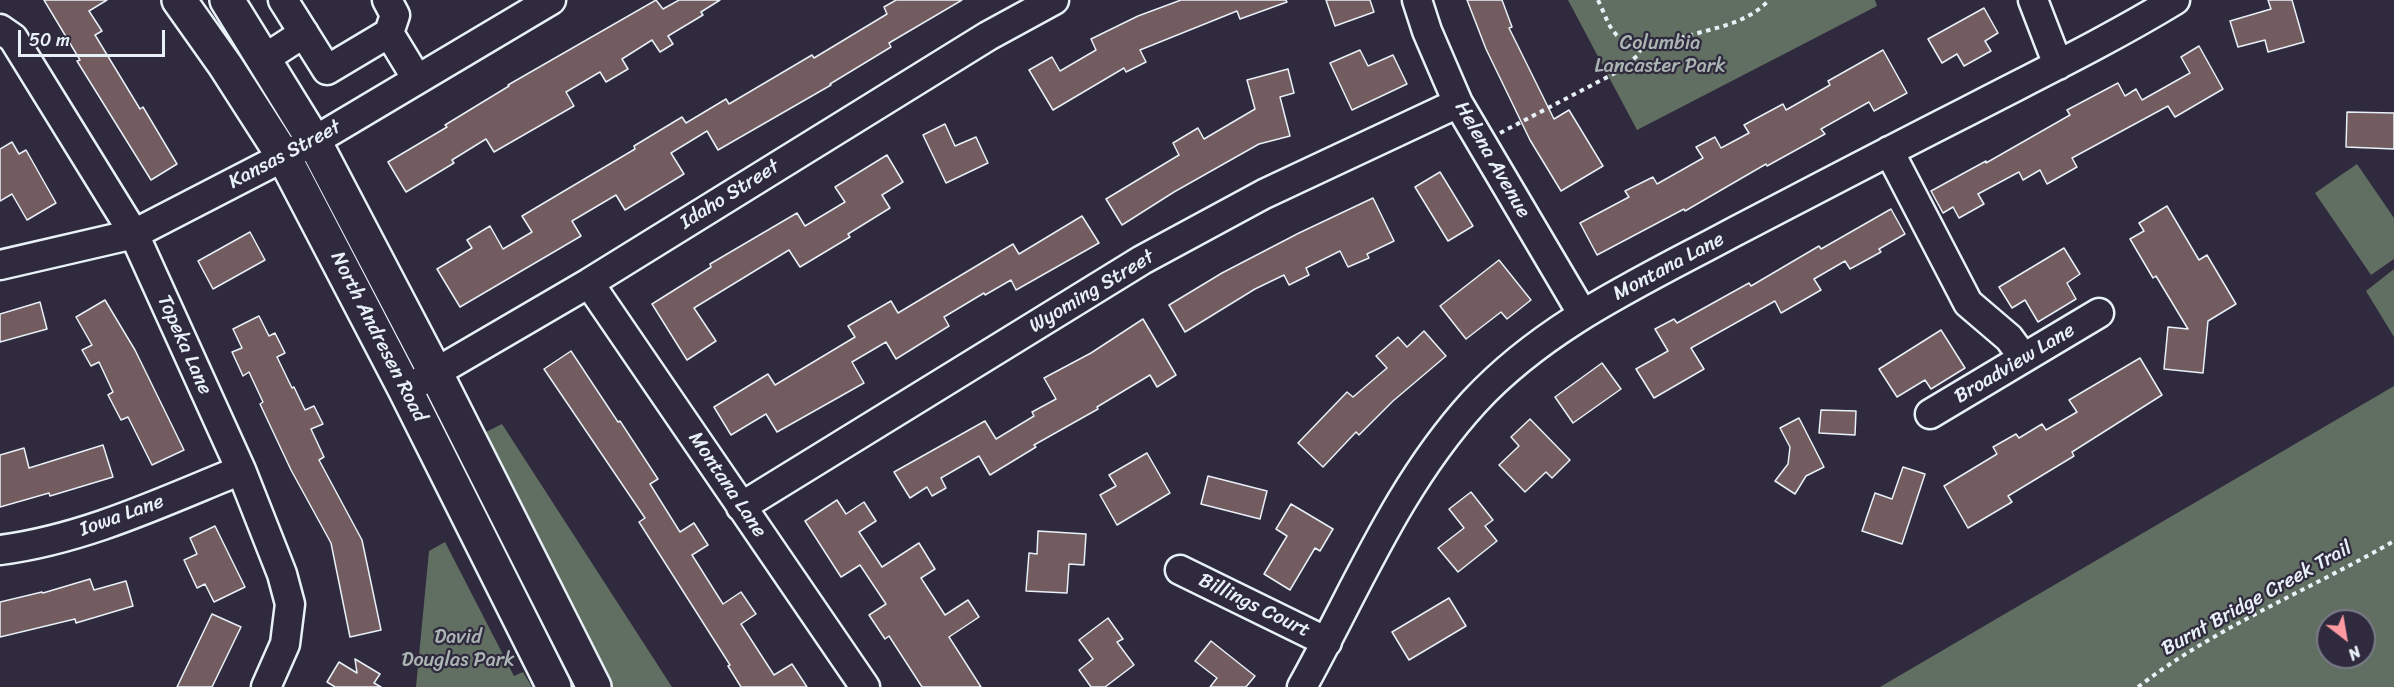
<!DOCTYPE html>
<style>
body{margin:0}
#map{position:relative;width:2394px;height:687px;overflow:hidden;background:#2f2a3d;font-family:Sriracha,sans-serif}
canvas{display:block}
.north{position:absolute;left:2316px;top:609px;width:60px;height:60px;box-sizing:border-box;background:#2f2a3d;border:2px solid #797a88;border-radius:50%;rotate:149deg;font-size:16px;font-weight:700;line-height:24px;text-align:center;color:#e8f1f8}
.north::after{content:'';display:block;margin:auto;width:21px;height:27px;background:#ff9aa2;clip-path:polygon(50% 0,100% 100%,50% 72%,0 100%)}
.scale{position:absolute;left:18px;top:30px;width:147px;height:27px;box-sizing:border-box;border:3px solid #e8f1f8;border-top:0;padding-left:8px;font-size:18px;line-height:21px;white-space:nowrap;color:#e8f1f8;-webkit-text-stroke:4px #2f2a3d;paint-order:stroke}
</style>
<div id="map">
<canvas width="2394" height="687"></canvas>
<div class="north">N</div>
<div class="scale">50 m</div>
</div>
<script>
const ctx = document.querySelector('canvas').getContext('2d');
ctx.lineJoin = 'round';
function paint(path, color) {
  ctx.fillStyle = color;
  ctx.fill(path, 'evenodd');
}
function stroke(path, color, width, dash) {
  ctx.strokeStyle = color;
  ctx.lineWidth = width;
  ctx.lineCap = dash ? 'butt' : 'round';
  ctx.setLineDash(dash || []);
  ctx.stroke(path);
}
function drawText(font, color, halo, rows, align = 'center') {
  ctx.font = font + ' Sriracha,sans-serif';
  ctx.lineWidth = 4.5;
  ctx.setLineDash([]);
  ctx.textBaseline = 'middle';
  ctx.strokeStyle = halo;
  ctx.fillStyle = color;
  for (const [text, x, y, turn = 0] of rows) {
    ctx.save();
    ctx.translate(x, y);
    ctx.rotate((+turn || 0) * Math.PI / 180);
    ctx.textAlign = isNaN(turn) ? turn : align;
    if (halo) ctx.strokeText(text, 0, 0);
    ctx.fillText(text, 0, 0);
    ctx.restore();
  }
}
paint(new Path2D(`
 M1568,0H1875L1877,6L1637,130Z
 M2357,164L2394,218V259L2371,275L2315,193Z
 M2394,269V337L2366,291Z
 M2394,386V687H1880ZM2328,621H2364V657H2328Z
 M502,424L672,687H606L482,434Z
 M445,542L514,676L523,672L532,687H416L429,551Z`), '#616e62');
const building = new Path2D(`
 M44,0H107L89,11L102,31L95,35L140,109L143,107L177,164L151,180L77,61L80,60Z
 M656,0L663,9L679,0H720L701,12L703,15L668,36L673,44L660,52L652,40L622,59L628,69L606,82L600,72L566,92L574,106L494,152L486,139L452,160L454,163L406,192L388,162L447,127L445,125L509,86L508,85Z
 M896,0H962L889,43L891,47L830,84L831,85L718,150L707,131L671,153L684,174L625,210L616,195L572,221L581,236L460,307L437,269L472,248L467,240L490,226L503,249L532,232L522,216L635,149L634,146L682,117L686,123L726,99L729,104L812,55L814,58L887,14L884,7Z
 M1181,0H1286L1287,2L1240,19L1237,11L1140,50L1146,62L1126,72L1124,68L1053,110L1029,70L1052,57L1060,71L1096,50L1091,39L1138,16Z
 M1326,0H1370L1374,12L1335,26Z
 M1467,0H1502L1512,27L1509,28L1554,119L1569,110L1603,166L1561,191L1530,140L1486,49Z
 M2268,0H2292L2304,42L2268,52L2265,40L2238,47L2230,21L2271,9Z
 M1984,8L1998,33L1985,41L1991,51L1964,66L1957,54L1942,63L1928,39Z
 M2199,46L2223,89L2175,117L2168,106L2072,158L2077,167L2047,184L2040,170L2023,180L2019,172L1978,194L1984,204L1959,218L1953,207L1943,213L1931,191L1986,161V163L2070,115L2067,110L2118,83L2125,96L2136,89L2142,100L2190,73L2181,57Z
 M1360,50L1368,66L1393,55L1407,84L1352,110L1330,63Z
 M1883,50L1907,93L1874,111L1869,102L1821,129L1825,134L1767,166L1766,164L1685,211L1684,209L1597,255L1580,223L1629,197L1625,191L1653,177L1657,184L1703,158L1696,147L1715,137L1721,148L1749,133L1744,125L1783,104L1786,110L1830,85L1828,81Z
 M1288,69L1294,93L1280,97L1290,136L1259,144L1174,192L1122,225L1106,199L1179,155L1173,143L1198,128L1204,139L1255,109L1247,80Z
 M2347,112L2394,113V149L2346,147Z
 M945,124L955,146L976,137L988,163L946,183L923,135Z
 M12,142L19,154L26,150L56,203L27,220L12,194L0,201V149Z
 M887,155L903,182L882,195L890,208L848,234L850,237L800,267L789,250L694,308L716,341L687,360L652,304L711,267L710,264L797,213L805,226L845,202L835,187Z
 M1440,172L1473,226L1448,241L1415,187Z
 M1373,198L1394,241L1367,254L1369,258L1348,267L1340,251L1306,268L1309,275L1289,285L1284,275L1255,289L1185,332L1169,305L1222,273L1299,233Z
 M2167,206L2199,260L2207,255L2236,304L2208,321L2203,373L2164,369L2168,327L2188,329L2156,276L2153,278L2130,239L2144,231L2139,223Z
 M1891,209L1905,234L1879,249L1881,252L1850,269L1845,261L1814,279L1821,290L1781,313L1775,301L1691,348L1704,369L1654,398L1636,369L1668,351L1655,329L1674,319L1677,323L1749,283L1751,286L1819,246L1821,249Z
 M1082,216L1099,243L1016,290L1011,280L985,295L984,293L944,317L949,326L896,359L886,342L852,362L864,383L777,432L766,414L731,435L714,407L768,374L775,385L855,337L848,326L891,301L898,313L1013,244L1019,254Z
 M250,232L265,260L213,289L198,261Z
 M2064,248L2080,274L2067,283L2076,299L2038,322L2025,300L2012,308L1999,287Z
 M1499,260L1531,300L1507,319L1501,312L1466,339L1440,306Z
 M105,300L135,350L184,450L152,465L128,417L121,420L108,395L113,392L99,362L91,366L82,350L92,345L76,317Z
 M40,302L47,329L0,342V314Z
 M259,316L269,336L275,333L285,353L277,357L292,388L294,387L305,410L314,406L323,424L311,429L324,457L319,460L362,540L381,630L350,637L331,543L291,470L260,404L263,402L249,372L243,376L232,352L242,348L233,329Z
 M1143,319L1176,375L1157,387L1150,375L1097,407L1098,409L1034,445L1036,447L990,475L979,456L941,478L946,488L932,496L927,487L910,498L894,472L985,421L996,439L1034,416L1032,412L1056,399L1044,378L1091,353Z
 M1941,330L1965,368L1931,389L1925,380L1897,397L1879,369Z
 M1424,331L1446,356L1393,401L1359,435L1356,432L1323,467L1298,443L1347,392L1353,397L1387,368L1376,356L1398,337L1407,347Z
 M571,351L618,422L620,421L658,479L650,484L680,532L694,523L708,545L692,555L723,604L741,592L756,614L741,624L774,675L792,664L807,687H741L728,666L730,665L639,522L645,518L544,369Z
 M2140,358L2162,395L2072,452L2074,456L2008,496L2012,502L1968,528L1944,486L1997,454L1993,447L2016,434L2019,438L2042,424L2046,430L2077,412L2069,400Z
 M1602,363L1621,389L1573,423L1555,397Z
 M1821,410L1856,411L1855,435L1819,433Z
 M1799,418L1824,467L1806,476L1795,494L1775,481L1788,464L1790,447L1780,428Z
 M1530,419L1570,460L1552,478L1546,472L1525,492L1499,465L1519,446L1511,437Z
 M103,445L113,477L50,496L49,493L0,507V455L24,448L29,468Z
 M1147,453L1170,493L1117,525L1100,495L1116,486L1109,475Z
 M1903,467L1925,474L1902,544L1862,531L1875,493L1892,499Z
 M1208,476L1267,491L1260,519L1201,504Z
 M1471,492L1493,520L1485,526L1497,541L1458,572L1438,548L1464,528L1449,509Z
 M837,500L846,514L864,502L876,521L859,532L882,567L919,543L935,569L921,578L945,615L968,600L979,617L949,637L981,687H922L889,636L885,639L869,615L886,604L860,565L841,577L805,521Z
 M1291,504L1333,529L1320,551L1315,548L1290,590L1264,574L1287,536L1276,529Z
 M215,526L245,587L214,602L205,584L197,588L184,560L197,554L190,538Z
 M1038,531L1086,534L1084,565L1069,564L1067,593L1026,591L1029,553L1037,554Z
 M90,579L94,590L126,581L133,606L76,623L75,619L0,637V602L42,592L43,593Z
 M1449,598L1466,626L1409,660L1392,632Z
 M212,614L241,627L212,687H177Z
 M1108,618L1123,639L1117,642L1134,665L1105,687H1091L1079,670L1093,659L1079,640Z
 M1211,641L1255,676L1246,687H1210L1217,678L1195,661Z
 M355,659L380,674L374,683L381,687H335L327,682L339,662L357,673Z`);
paint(building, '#725c60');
stroke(building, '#e8f1f8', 1.5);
const minor = new Path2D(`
 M283,0L327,70L389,33
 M387,0L395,15L389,33L417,79
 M1417,0L1427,31L1458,103L1582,313
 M2033,0L2058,65
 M0,29L13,38L134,234L241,470L282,574L290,604L285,644L266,687
 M264,59L304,33
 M1889,151L1968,303L2009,338L2023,357
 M0,265L134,234L314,141L551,0
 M589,283L865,687
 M416,384L589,283L988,36L1054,0
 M1930,414L2099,313
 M741,507L1142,260L1264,194L1458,103
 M0,550C85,539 162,502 241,470
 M1180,570L1327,642
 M1302,687C1356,590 1398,485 1474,402C1545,325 1641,282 1732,233C1809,193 1885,153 1962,114C2033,77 2106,42 2175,0`);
const major = new Path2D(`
 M179,0L225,65L284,157L405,389L554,687
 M227,0L314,141L436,374L594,687`);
stroke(minor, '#e8f1f8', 33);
stroke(major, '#e8f1f8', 38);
stroke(new Path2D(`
 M1598,0C1606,16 1609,33 1626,42C1635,48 1647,48 1657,46C1666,45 1675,40 1684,37C1713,28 1747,24 1769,0
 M1500,133L1619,71L1637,56L1642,47
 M2138,687C2216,627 2309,590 2394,541`), '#e8f1f8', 4, [4.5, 4.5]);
stroke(minor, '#2f2a3d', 28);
stroke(major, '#2f2a3d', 33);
drawText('20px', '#abb6b4', '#2f2a3d', [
 ["Columbia",1660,44],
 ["Lancaster Park",1660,67],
 ["David",458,638],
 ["Douglas Park",458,661]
]);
drawText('20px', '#e8f1f8', '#2f2a3d', [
 ["Kansas Street",285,155,-28],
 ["Helena Avenue",1492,160,60],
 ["Idaho Street",730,195,-32],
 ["Montana Lane",1669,267,-28],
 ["Wyoming Street",1092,292,-31],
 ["North Andresen Road",378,337,63],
 ["Topeka Lane",184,345,66],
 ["Broadview Lane",2015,364,-31],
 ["Montana Lane",727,485,56],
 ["Iowa Lane",122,516,-20],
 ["Burnt Bridge Creek Trail",2257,599,-29],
 ["Billings Court",1254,606,26]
]);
</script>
